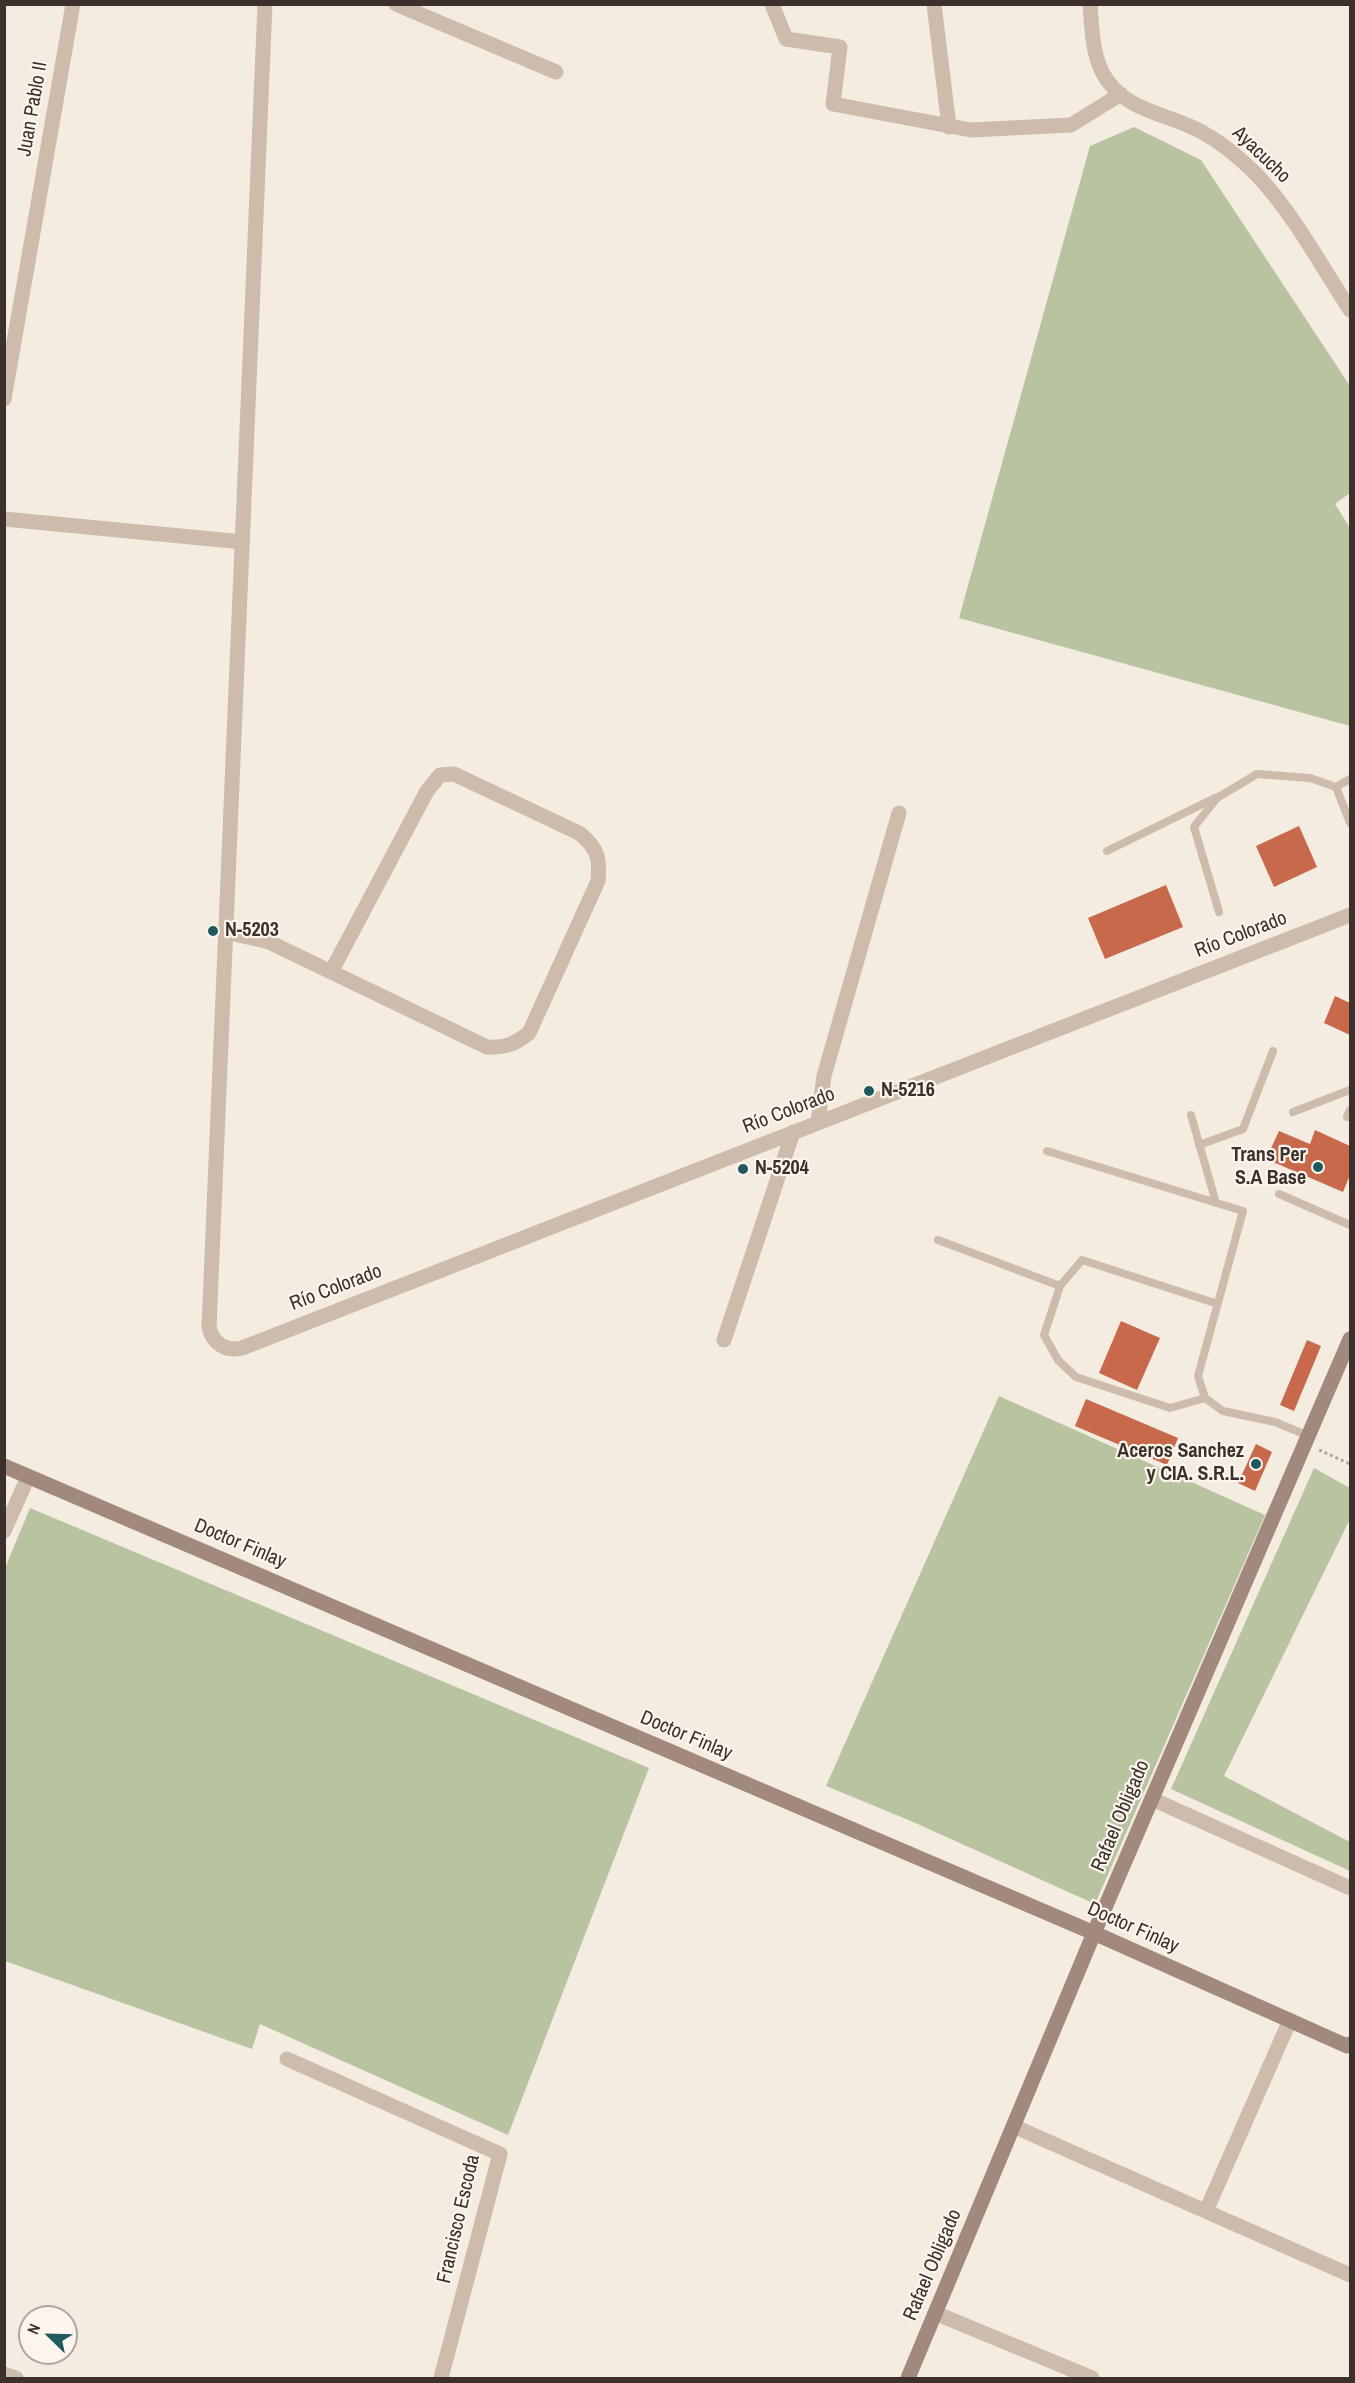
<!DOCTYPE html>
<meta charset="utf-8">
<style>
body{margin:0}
#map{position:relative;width:1355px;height:2383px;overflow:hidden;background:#f4ebe1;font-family:"Archivo Narrow",sans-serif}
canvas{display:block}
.frame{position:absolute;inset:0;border:6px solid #3b302b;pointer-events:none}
.north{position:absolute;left:18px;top:2305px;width:60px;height:60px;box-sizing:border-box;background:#fbf5ee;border:2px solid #aea6a0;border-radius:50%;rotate:293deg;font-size:16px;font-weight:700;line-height:24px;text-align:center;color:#3b302b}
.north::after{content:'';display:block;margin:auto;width:21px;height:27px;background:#1f5a5e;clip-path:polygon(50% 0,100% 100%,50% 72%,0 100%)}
</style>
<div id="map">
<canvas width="1355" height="2383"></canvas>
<div class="frame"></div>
<div class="north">N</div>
</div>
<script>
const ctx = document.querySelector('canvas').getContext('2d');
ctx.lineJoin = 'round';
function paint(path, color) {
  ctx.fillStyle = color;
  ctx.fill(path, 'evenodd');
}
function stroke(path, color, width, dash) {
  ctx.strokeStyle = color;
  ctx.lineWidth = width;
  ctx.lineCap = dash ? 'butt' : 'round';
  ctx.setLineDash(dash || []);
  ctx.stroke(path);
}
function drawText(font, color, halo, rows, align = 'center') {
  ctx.font = font + ' "Archivo Narrow",sans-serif';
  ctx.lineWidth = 4.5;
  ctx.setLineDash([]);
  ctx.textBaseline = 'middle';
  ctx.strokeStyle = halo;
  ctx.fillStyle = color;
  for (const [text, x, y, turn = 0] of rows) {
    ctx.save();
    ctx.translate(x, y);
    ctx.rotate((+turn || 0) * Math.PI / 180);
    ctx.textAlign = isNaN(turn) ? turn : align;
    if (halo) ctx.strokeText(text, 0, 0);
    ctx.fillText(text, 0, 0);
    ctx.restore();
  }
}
paint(new Path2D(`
 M1134,127L1201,160L1350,386V493L1335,504L1350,528V726L959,618L1090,146Z
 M999,1396L1265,1515L1095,1904L911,1821L826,1786Z
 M1314,1468L1350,1488V1519L1224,1776L1350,1842V1871L1171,1789Z
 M30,1508L649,1768L508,2135L260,2024L252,2049L5,1961V1568Z`), '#b8c4a0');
paint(new Path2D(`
 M1299,826L1317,867L1274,887L1256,846Z
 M1166,885L1183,927L1105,959L1088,918Z
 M1335,996L1350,1003V1035L1324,1023Z
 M1315,1130L1350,1146V1175L1343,1192L1266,1159L1279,1131L1310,1144Z
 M1121,1321L1160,1338L1137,1390L1099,1373Z
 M1307,1340L1321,1346L1294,1411L1280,1405Z
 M1086,1399L1178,1438L1167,1465L1075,1426Z
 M1256,1444L1272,1452L1255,1491L1238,1483Z`), '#c8694b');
stroke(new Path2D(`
 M1319,1450L1350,1464`), '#b9a596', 3, [3, 3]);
stroke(new Path2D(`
 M1350,779L1336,787L1350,823
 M1107,851L1215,798
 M1219,912L1194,827L1217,798L1257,774L1310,778L1336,787
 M1293,1112L1350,1090
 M1191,1115L1216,1203
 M1347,1117L1350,1110
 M1199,1145L1243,1129L1273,1051
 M1047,1151L1243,1211L1198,1376L1205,1398L1223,1411L1275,1422L1309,1436
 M1279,1194L1350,1225
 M938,1240L1060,1286L1082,1260L1218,1304
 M1060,1286L1044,1335L1058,1360L1076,1377L1170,1408L1205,1398`), '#cdbbac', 8);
stroke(new Path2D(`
 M265,4L209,1327C212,1343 226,1352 242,1348L1350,915
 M396,4L556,72
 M772,4L786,39L840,47L833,104L971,130L1071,125L1121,94
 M934,4L949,127
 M1090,4C1092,29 1092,59 1107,80C1130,113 1170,114 1202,132C1222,143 1240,158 1256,174C1293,213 1321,265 1350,310
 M4,399L73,4
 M4,519L243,542
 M226,932L269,942L487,1047C505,1048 515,1044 529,1033L598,881C600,858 598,848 579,833L454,774L440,775L427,791L331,972
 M818,1122L824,1076L899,813
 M724,1340L793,1132
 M4,1531L28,1477
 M1152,1799L1350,1888
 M287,2059L500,2154L441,2378
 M1013,2126L1350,2275
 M1206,2211L1290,2020
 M935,2313L1092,2378
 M4,2374L16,2378`), '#cdbbac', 15);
stroke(new Path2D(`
 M4,1466L1094,1933L1347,2046L1350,2044
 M908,2378L1094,1933L1350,1339`), '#a18a7d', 15);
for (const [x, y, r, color] of [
 [213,931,6,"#1f5a5e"],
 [869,1091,6,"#1f5a5e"],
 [1318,1167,6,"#1f5a5e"],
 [743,1169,6,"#1f5a5e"],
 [1256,1464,6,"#1f5a5e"]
]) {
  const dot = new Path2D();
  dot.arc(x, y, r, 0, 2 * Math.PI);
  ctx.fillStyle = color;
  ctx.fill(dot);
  stroke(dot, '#fbf5ee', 2);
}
drawText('20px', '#3b302b', '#fbf5ee', [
 ["Juan Pablo II",33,109,-80],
 ["Ayacucho",1261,155,44],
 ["Río Colorado",1241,935,-21],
 ["Río Colorado",789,1111,-21],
 ["Río Colorado",336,1288,-21],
 ["Doctor Finlay",240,1544,23],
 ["Doctor Finlay",686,1736,23],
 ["Rafael Obligado",1121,1816,-67],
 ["Doctor Finlay",1133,1928,24],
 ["Francisco Escoda",459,2219,-77],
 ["Rafael Obligado",933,2265,-67]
]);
drawText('bold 20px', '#3b302b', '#fbf5ee', [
 ["N-5203",225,931],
 ["N-5216",881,1091],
 ["Trans Per",1306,1156,"right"],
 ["S.A Base",1306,1179,"right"],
 ["N-5204",755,1169],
 ["Aceros Sanchez",1244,1452,"right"],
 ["y CIA. S.R.L.",1244,1475,"right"]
], 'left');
</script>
